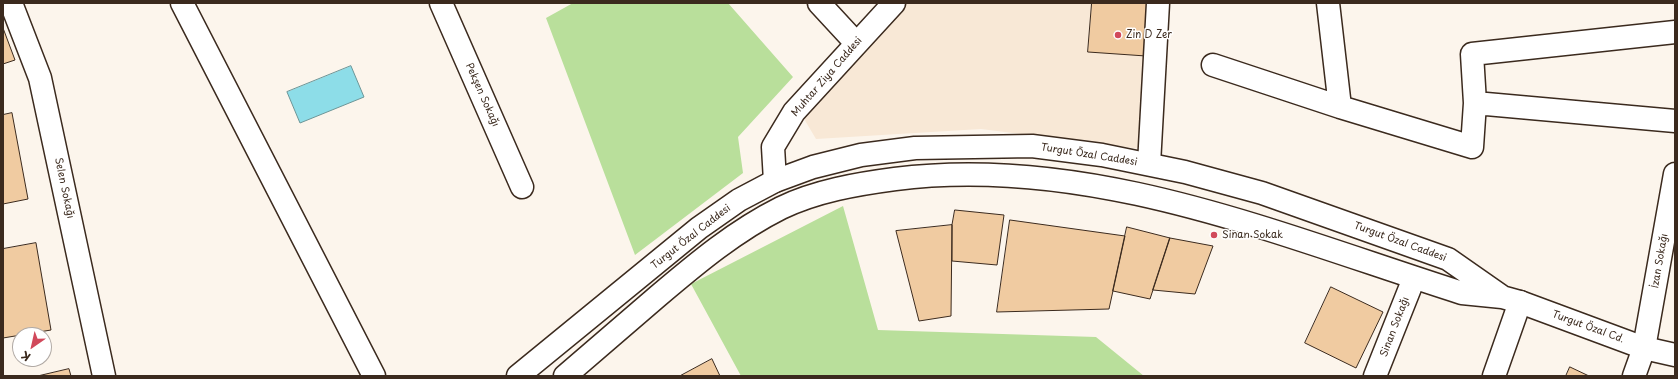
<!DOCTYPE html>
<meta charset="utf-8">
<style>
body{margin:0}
#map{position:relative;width:1678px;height:379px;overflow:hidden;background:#fcf5ec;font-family:"Playpen Sans",sans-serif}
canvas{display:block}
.frame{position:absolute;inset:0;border:4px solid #3b2a1e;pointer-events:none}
.north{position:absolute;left:12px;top:327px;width:40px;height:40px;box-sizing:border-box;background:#fff;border:1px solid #b1aaa5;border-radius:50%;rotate:214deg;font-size:11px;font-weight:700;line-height:16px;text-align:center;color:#3b2a1e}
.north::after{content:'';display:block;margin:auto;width:14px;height:18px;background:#d1495b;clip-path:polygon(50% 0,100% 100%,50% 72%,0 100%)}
</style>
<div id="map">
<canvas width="1678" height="379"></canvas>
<div class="frame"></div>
<div class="north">K</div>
</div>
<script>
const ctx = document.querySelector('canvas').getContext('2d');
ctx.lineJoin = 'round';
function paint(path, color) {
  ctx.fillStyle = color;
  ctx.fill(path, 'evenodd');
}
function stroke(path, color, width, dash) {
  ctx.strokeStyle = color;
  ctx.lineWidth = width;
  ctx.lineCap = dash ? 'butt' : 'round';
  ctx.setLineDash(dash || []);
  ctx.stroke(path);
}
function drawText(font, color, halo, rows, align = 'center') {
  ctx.font = font + ' "Playpen Sans",sans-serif';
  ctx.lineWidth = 3;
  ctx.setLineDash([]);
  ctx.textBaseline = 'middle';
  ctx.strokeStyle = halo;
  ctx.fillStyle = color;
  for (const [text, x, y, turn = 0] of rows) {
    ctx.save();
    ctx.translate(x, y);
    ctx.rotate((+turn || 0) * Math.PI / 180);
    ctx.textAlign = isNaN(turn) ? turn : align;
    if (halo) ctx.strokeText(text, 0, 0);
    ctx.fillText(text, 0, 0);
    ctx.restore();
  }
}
paint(new Path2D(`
 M892,3H1164L1141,149L981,129L816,139L797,107Z`), '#f8e8d6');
paint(new Path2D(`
 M573,3H728L793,77L738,137L743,173L635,255L546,18Z
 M843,206L878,330L1096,337L1144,376H741L691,284Z`), '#b9df9b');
const water = new Path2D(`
 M351,66L364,97L300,123L287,92Z`);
paint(water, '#8ddde8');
stroke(water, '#6c9597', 1);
const building = new Path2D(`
 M1092,3H1148L1146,56L1088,52Z
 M3,28L15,60L3,64Z
 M12,113L28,199L3,204V115Z
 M955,210L1004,215L997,265L952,261V225Z
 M1010,220L1125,236L1109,309L997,312Z
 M952,225L951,316L919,321L896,231Z
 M1127,227L1170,238L1150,299L1113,291Z
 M1170,238L1213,246L1195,294L1153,290Z
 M36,243L51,330L3,338V249Z
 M1331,287L1383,312L1356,368L1305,343Z
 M712,359L720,376H680Z
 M1570,367L1589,376H1566Z
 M69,369L71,376H38Z`);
paint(building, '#f0cba1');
stroke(building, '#3b2a1e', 1);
const minor = new Path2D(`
 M11,3L40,78L104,376
 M182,3L374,376
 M441,3L522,187
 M819,3L856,43
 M1328,3L1340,107L1472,147L1475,103L1472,54L1675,32
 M1213,65L1340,107
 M1475,103L1675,121
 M1149,164L1158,3
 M775,181L773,147L794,112L894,3
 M1375,376L1414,278
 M1494,376L1520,302
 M1634,376L1644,348L1675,174`);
const major = new Path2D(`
 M518,376L699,228L739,200L775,181L813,167L861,155L915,148L1032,146L1102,155L1185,172L1262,193L1448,259L1501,296
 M565,376C596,349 627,323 658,296C697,263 735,231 781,208C816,191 857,184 895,179C1090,154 1279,235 1462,293L1502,297L1520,302L1644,348L1675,355`);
stroke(minor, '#3b2a1e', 25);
stroke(major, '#3b2a1e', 25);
stroke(minor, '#fff', 22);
stroke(major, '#fff', 22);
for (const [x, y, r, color] of [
 [1118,35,4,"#d1495b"],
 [1214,235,4,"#d1495b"]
]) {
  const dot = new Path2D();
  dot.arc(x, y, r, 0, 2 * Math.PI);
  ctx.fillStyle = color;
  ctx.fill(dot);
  stroke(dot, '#fff', 1.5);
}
drawText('10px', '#3b2a1e', '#fff', [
 ["Zin D Zer",1126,35],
 ["Sinan Sokak",1222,235]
], 'left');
drawText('10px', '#3b2a1e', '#fff', [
 ["Muhtar Ziya Caddesi",827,77,-49],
 ["Pekşen Sokağı",482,95,66],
 ["Turgut Özal Caddesi",1089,155,9],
 ["Selen Sokağı",64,188,78],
 ["Turgut Özal Caddesi",691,237,-38],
 ["Turgut Özal Caddesi",1400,242,20],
 ["İzan Sokağı",1660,261,-80],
 ["Sinan Sokağı",1395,327,-69],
 ["Turgut Özal Cd.",1588,327,20]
]);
</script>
